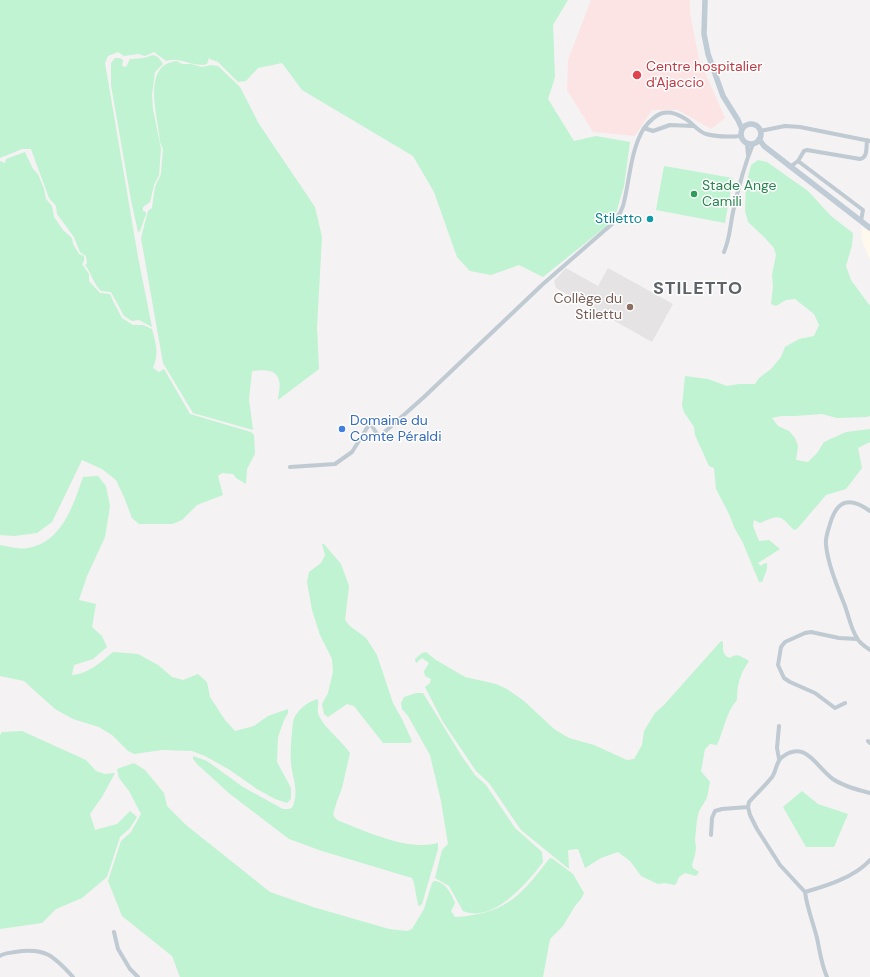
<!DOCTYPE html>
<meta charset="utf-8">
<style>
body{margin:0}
canvas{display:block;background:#f4f2f2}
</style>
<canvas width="870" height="977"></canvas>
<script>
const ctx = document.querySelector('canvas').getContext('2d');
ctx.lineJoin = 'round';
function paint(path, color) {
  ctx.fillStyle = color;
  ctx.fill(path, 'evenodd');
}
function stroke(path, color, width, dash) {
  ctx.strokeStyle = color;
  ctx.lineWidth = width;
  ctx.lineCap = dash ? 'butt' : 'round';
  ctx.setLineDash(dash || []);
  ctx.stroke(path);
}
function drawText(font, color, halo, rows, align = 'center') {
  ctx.font = font + ' "DM Sans",sans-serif';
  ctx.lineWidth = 3;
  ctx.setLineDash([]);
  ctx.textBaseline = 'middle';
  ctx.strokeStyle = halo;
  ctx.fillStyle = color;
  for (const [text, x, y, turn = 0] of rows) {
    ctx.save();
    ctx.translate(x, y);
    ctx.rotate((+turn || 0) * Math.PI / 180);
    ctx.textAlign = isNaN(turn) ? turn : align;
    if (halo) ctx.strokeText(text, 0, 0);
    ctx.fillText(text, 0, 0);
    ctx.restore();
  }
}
paint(new Path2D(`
 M861,227L870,232V260L862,241Z`), '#fef8ed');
paint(new Path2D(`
 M566,268L598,286L608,268L673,304L652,342L556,288L554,281Z`), '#e5e3e4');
paint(new Path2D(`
 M591,0H690V13L699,59L725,118L711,129L678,110H652L635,136L593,132L567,90L568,60Z`), '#fde4e4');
paint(new Path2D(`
 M0,0H568L553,25L555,77L548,99L574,141L596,136L630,142L624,186L614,220L543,277L519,265L491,275L470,271L457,257L434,192L413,156L302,90L282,63L258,68L246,81L238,82L218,62L210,59L209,58L207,64C194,68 179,56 166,61L154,52L145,56L138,54L124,56L118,52L108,56L105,63L138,257L152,327L139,320L132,321L124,316L111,292L101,291C93,283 92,274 85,265L87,263L86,256L80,252L74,237L57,214L56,206L49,198L31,149H22L0,158Z
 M153,55L158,57L163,64L155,72L152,95L153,109L161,149L159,175L154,185L150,202L143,207V211L146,212V214L140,231L138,232L131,200L111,85V63L115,58H120L123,60L122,66L126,67L130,59C138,59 145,58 153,55Z
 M177,61L182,64H191L202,67L211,65L218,66L240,87L259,124L315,207L322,237L317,327L319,369L278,400C278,395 281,386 279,381C277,368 262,370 252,371L249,399L253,430L193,413L163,363L141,238L148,211L152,208L155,187L161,174L163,149L160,142C159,119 140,64 177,61Z
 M25,152L33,169L38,174L44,189L46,199L52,206L54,217L63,230L72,238L73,244L79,254L84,256V261L82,264L89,274V281L100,293L110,294L113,301L122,318L133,325H143L152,329C156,344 159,353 153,368L159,372L164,369L190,414L251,432L254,435L255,454L247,469L246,484L236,478L233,474L222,473L218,476L223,495L197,505L182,520L172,524H139L132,518L124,497L116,480L102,469L82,460L52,522L37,533L14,536L0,535V161L5,163L6,159Z
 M758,160L767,162L808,191L831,216L853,233L852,245L846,266L851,280L870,306V416L866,417L837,418L822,414L795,416H781L772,418L778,426L789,431L795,438L798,446L796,460L808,462L817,453L824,442L846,432L870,429V442L858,448L862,468L846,489L826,495L797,529L794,530C779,515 781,514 760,523L754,520L753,526L759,541L769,540L780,549L758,563L761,566L763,564L767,563V569L762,582H759L743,543L735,529L729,514L716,489L714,468L709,466L695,435L694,427L684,412L682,406L685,376L708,379L727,386L739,384H755L759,378L771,369L781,357L785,347L799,339L814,336L819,325L814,314L795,299L786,300L776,306L771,304L773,287L772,275L776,255L774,248L764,237L748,222L745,211L746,185L751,165Z
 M664,166L733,178L725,223L656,210Z
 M98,476L106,486L110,506L105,537L87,576L79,600L96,604L92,627L102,636L107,647L93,659L74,665L72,675C88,674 101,662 113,652L138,654L158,665L172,677L183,680L198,674L207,682L210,697L225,720L235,731L254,726L268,716L288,709V713L284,720L278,737L277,762L291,788V799L287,803L275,799L257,789L230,770L205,756L192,751L162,750L134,754L128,751L112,735L99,727L73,719L55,709L24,681L0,676V545C8,546 19,550 28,548C62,542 73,506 83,477Z
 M322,544H324L341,564L349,586L345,620L350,626L366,638L377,655L393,703L403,721L412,741L410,743H383L354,706L347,704L328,717L324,714L322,704L328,693L333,672L332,659L320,635L312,610L307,582L309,572L321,563L325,555Z
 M721,641L723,642C723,648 722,656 730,658C737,652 742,657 749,661C740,674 737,684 737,700C726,712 724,730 717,745L710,744L705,749L701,771L710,782L707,798L699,811L697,820L695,839L696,848L695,855L692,865L693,868L699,872L696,876L685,873L679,877L676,884L674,885L665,883L658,884L641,876L630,861L618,852L601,858L585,868L578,849L568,850L569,869L521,830L489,783L476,771L443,722L425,687L430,683L431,679L425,676L424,671L429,663L422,658L416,663L415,659L422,653L426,652L436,660L465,677L496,684L507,689L524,701L554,729L569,738L594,745L627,760L634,759L642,745L644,731L655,713L664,705Z
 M416,693H423L461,755L475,775L486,785L515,828L542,852L543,862C527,883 493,924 463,911L449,886L435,878L442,850L448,844L441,801L430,755L408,716L402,709L401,703L404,697Z
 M317,699L318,700C319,704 317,708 318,713C321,725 342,741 350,753L342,788L337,801L333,814L335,818L339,821C363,830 397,846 423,845C428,845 433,844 438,843V849L422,904L419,906L418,905L414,883L412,878L322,851L289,839L230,794L198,765L193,759V756L207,761L243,787L283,809H288L292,808C300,791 292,778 291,762C290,748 292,734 293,721C297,710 306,703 317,699Z
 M22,731L86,760L96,771L105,774L115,773L102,797L90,814L95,830L117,824L130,811L137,817L130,828L120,837L107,877L82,898L56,909L42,923L0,929V735L2,732Z
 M134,763L145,770L164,793L167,806L186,825L270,892L313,907L389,929L407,931L412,929L424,909L432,883L434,881C446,882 451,893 455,903L451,911L455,917C461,917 467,916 473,915C512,909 527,887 550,858L553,859L573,874L584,893L581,899L575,906L563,926L550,939L543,977H180L172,956L122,916L108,881L121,841L131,832L141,814L129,791L119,778L117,769Z
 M802,791L818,804L848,814L834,847H806L783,807Z`), '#bff3d1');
stroke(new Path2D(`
 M693,126L670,125L653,131L644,128C656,113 666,107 684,118C692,122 697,131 706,134C717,137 729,137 741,136
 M760,131L785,126L800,127L870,141
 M747,144L748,155
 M798,161L804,151L807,150L860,159C868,158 866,147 867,140
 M790,167L798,161L859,207L863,210L861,221
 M724,252C730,238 730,226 733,212C738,189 744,166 753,144
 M290,467L335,464L352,452L370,423L379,437L424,397L543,284L612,224L620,213L623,206C630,180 630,151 644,128
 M870,511C849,496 837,500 830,524C828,531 825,538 826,545C828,565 838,588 845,606C849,617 851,629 857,638C859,643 866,647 870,650
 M845,703L835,708L815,693L790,682L784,678L778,665L781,647L785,642L805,633L811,632L839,638L857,639
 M779,726L777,748L779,759
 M868,741L870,743
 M711,835L712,818L715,811L722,809L748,807
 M805,892L780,865L757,829L750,815L748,807L749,802C756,794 765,786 772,777C776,772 776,763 781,758C805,738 816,767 833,779C843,786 858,790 870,793
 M114,932L118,949L130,969L138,977
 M0,956C4,953 10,953 15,952C45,947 54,956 73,977
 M827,977C821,963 820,952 817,938C813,922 807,908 805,892C826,886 855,877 870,860`), '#bfcad2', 4);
stroke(new Path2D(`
 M705,0L704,34L708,54L723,96L738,120L742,129
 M741 134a10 10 0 1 1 20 0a10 10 0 1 1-20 0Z
 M759,139L764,146L870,228`), '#bfccd6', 5.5);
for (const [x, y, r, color] of [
 [637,75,5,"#e0444e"],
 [694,194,4,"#2e9e5b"],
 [650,219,4,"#0f9aa8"],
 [630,307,4,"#8d6e63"],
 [342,429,4,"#3f7fe0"]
]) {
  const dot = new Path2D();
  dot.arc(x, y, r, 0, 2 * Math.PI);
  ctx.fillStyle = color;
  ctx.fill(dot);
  stroke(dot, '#fff', 1.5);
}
drawText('14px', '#be3a42', '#fff', [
 ["Centre hospitalier",646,67],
 ["d'Ajaccio",646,83]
], 'left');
drawText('14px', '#27864d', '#fff', [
 ["Stade Ange",702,186],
 ["Camili",702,202]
], 'left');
drawText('14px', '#0d838f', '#fff', [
 ["Stiletto",642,219]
], 'right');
drawText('14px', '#785e54', '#fff', [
 ["Collège du",622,299],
 ["Stilettu",622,315]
], 'right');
drawText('14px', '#366cbe', '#fff', [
 ["Domaine du",350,421],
 ["Comte Péraldi",350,437]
], 'left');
ctx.letterSpacing = '1px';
drawText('bold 18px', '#5e6368', '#fff', [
 ["STILETTO",698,289]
]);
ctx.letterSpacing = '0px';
</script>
